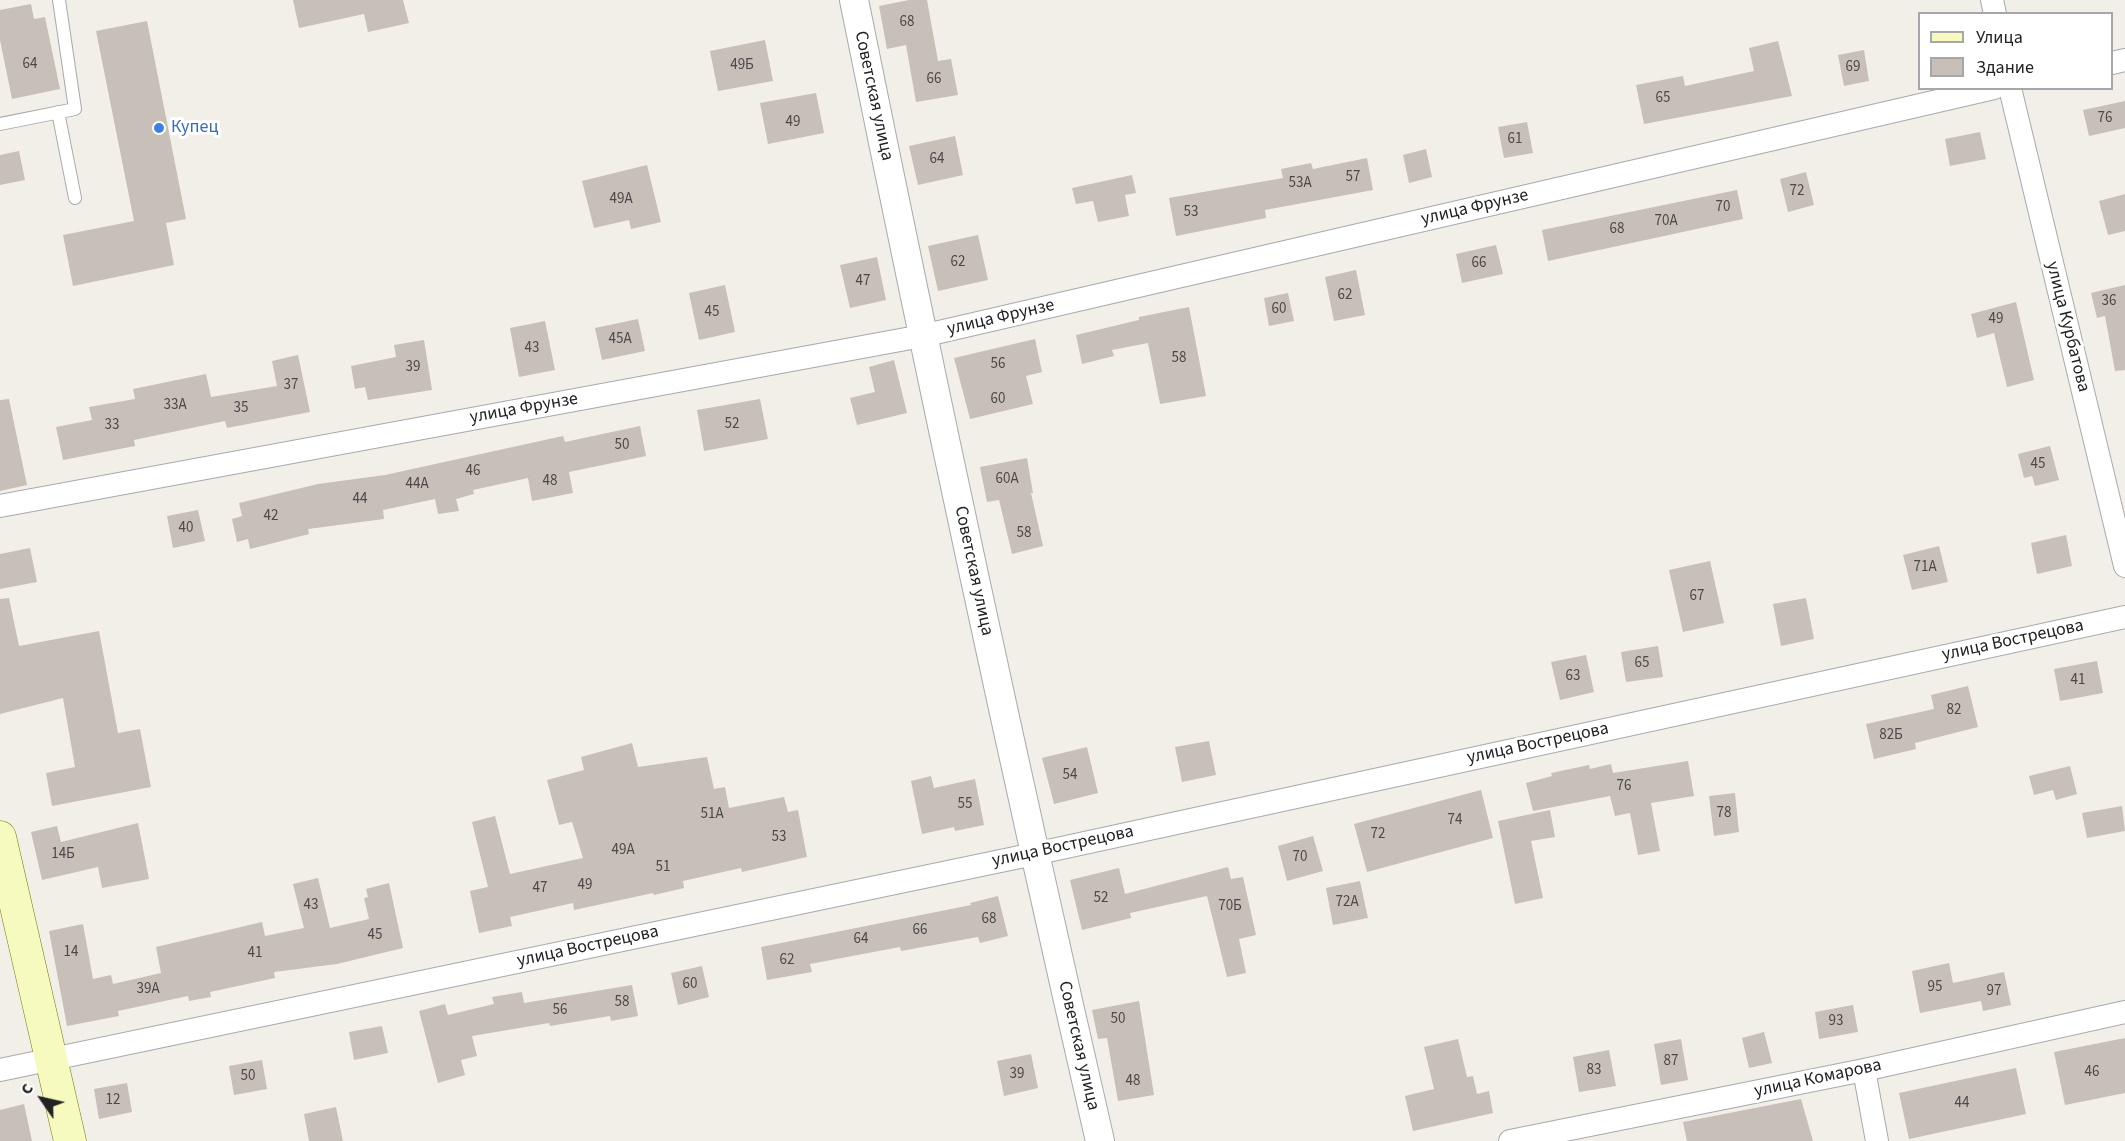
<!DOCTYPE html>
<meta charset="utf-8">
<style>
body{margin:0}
#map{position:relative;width:2125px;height:1141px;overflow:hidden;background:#f2efe9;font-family:"Source Sans 3",sans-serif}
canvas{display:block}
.legend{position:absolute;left:1918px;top:12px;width:195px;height:78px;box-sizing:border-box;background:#fff;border:2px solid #a7a7a7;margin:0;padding:8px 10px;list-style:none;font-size:18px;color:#222}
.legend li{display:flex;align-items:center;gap:12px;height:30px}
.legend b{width:30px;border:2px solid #a7a7a7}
.north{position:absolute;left:12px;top:1069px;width:60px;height:60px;-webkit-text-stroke:4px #fff;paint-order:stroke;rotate:304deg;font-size:16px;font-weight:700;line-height:24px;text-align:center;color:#222}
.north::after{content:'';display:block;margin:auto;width:21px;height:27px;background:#222;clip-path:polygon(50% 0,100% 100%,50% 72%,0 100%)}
</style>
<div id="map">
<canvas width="2125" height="1141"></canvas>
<ul class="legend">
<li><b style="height:8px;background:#f7fabf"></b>Улица</li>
<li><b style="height:16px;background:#c7bfb8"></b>Здание</li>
</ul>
<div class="north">С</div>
</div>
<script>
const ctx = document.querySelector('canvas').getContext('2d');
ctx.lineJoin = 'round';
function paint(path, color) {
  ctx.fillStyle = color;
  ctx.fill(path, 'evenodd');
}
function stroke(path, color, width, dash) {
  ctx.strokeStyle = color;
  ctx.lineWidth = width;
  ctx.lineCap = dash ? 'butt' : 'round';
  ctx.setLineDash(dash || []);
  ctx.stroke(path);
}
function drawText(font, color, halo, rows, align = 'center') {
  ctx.font = font + ' "Source Sans 3",sans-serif';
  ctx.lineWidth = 6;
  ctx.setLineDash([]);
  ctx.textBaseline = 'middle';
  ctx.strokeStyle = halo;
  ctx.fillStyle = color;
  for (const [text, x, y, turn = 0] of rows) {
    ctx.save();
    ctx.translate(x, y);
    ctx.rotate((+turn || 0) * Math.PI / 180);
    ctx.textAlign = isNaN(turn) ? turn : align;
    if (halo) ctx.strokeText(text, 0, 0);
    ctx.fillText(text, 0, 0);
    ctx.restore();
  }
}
paint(new Path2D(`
 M293,0H403L409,23L368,32L364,14L299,28Z
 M909,0H927L938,61L951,59L958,95L916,102L906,45L887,49L879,6Z
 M31,4L34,19L45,17L60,89L12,99L0,40V10Z
 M147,21L186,219L166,223L174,265L73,286L63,235L134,221L96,31Z
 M765,40L773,81L718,91L710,51Z
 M1778,41L1792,96L1644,124L1636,85L1683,76L1685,86L1754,71L1749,48Z
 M1864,50L1869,81L1844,86L1838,55Z
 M816,93L824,133L768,144L760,103Z
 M2125,101V128L2089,136L2083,110Z
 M1527,122L1533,153L1504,158L1498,127Z
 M1980,132L1986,159L1950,166L1945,139Z
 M955,136L963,175L918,185L909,146Z
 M1426,149L1432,177L1409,183L1403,155Z
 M19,151L25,180L0,185V155Z
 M1367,158L1373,190L1265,210L1266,218L1176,236L1169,198L1283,178L1281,169L1311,163L1313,169Z
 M647,165L661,222L631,229L629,220L594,228L582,181Z
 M1806,172L1814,205L1788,212L1780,179Z
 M1132,175L1136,193L1125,195L1129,216L1098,222L1093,201L1076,204L1072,188Z
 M1737,190L1743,219L1548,261L1542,230Z
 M2125,194V231L2108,235L2099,201Z
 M978,235L988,280L938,291L928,246Z
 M1496,245L1503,274L1462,283L1456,254Z
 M877,257L886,300L850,308L840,265Z
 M1356,270L1365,315L1334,321L1325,277Z
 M725,285L735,332L699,340L689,293Z
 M2125,285V370L2115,371L2105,316L2097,318L2091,293Z
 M1288,293L1294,321L1269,326L1264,298Z
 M2016,302L2034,380L2007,387L1994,333L1977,338L1971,314Z
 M1189,307L1206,396L1160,404L1148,343L1112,350L1114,356L1082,364L1076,335L1139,320V317Z
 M638,319L645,351L602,360L595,328Z
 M545,321L555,370L519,377L510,328Z
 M1035,339L1042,372L1026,376L1033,404L970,419L954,358Z
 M424,340L432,390L368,400L365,387L355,389L351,366L396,357L394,345Z
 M298,355L310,412L227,428L225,421L134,440L135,446L63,460L56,427L92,420L89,407L135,399L133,389L206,374L211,397L277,386L272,361Z
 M894,360L907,413L857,425L850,398L875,392L869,367Z
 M9,399L27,485L0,491V400Z
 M760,399L768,439L704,451L697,410Z
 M640,426L646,456L569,472L573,493L532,501L528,478L473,490L474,494L456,499L459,511L438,514L435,499L383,510L384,519L308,529L309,534L250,549L248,539L237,542L232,519L242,516L239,503L318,484L385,475L563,436L565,442Z
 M2050,446L2059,480L2035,486L2032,476L2024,478L2018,454Z
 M1027,458L1033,493H1031L1043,546L1012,554L999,500L987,502L980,467Z
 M198,510L205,541L173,548L167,516Z
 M2066,535L2072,566L2037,574L2031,543Z
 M1939,546L1948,582L1912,590L1903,555Z
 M30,548L37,582L0,589V554Z
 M1710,561L1724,623L1683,632L1669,570Z
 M9,598L19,646L99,631L118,733L140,729L151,787L52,806L46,773L75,767L63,698L0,714V599Z
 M1806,598L1814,639L1781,646L1773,604Z
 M1658,646L1663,677L1626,682L1621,652Z
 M1586,655L1594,692L1560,700L1551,662Z
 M2097,661L2103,693L2060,701L2054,669Z
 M1968,686L1978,727L1915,743L1916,749L1874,759L1866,724L1934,709L1931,695Z
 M1209,741L1216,775L1182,782L1175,747Z
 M632,743L638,767L707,757L714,789L725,787L729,808L784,797L788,812L798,810L807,857L742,872L741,868L683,881L684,888L654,895L653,893L574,910L573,903L510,917L512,926L479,933L470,891L488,887L472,822L495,816L510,874L583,858L572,822L559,825L547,780L584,770L581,757Z
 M1087,747L1098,793L1054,804L1042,758Z
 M1688,761L1694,796L1651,803L1660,851L1638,855L1630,813L1615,816L1610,796L1533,811L1526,783L1552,776L1551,773L1589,765L1590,769L1611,764L1613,773Z
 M2070,766L2077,794L2056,800L2053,790L2034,795L2029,776Z
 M931,776L934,788L975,779L984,825L955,831L954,827L922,834L911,781Z
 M1481,790L1493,838L1367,872L1354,824Z
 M1735,793L1739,832L1714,836L1709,796Z
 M2122,806L2125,831L2087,838L2082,813Z
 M1550,810L1555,837L1531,841L1543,898L1515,904L1498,821Z
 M138,823L149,879L102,888L98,867L42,880L31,832L57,826L61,842Z
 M1313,836L1323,871L1287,881L1278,846Z
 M1228,867L1231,879L1243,877L1256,935L1239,939L1246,973L1227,977L1207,896L1130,913L1131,918L1082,930L1070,880L1119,868L1125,894Z
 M318,878L330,928L369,919L364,898L368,897L366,889L389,883L403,948L337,964L274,972L275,978L210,992L211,997L189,1001L188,996L118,1011L119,1016L67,1026L49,931L83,924L93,979L111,975L113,984L161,973L156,947L262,922L265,936L304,928L293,884Z
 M1360,881L1368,918L1333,925L1326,888Z
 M998,896L1008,936L980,943L978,937L901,951L900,947L810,964L812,972L767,980L761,947L971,905L970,903Z
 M1949,963L1953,983L2004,972L2011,1005L1983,1011L1981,1001L1920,1013L1912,971Z
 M702,966L709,997L678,1005L671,973Z
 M632,985L638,1016L611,1021L610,1016L550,1026L549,1023L472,1036L477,1056L461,1060L465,1075L438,1083L419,1011L445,1004L448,1015L494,1004L492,997L522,992L524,1003Z
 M1139,1001L1154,1095L1118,1101L1107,1038L1098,1039L1092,1010Z
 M1853,1005L1858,1032L1819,1039L1815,1012Z
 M382,1026L388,1053L354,1060L349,1032Z
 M1764,1032L1772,1063L1749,1068L1742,1038Z
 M2125,1038V1093L2065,1105L2054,1052Z
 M1458,1039L1467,1077L1473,1076L1477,1094L1489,1091L1493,1113L1413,1131L1405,1096L1434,1089L1424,1047Z
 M1681,1039L1688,1080L1661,1085L1654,1044Z
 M1609,1050L1616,1086L1579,1092L1573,1057Z
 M1031,1054L1038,1088L1004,1096L997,1061Z
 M262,1060L267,1089L234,1095L229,1066Z
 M2016,1068L2026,1114L1909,1139L1899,1093Z
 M127,1083L132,1112L99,1119L94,1089Z
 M1801,1099L1813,1141H1687L1683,1122Z
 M24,1104L32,1141H0V1110Z
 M336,1107L343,1141H309L304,1114Z`), '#c7bfb8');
const service = new Path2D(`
 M58,112L75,198
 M0,124L75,109L59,0`);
const minor = new Path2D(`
 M1992,0L1995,14
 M2112,63L2125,60
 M2010,88L2125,566
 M0,506L922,336L1994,88
 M0,1070L1034,854L2125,617
 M1864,1070L1877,1141
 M1510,1141L1864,1070L2125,1012`);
const tertiary = new Path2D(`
 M854,0C931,381 1013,762 1100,1141`);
const secondary = new Path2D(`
 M0,837L70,1141`);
stroke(service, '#a9a9a9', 14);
stroke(minor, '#a9a9a9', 24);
stroke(tertiary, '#a9a9a9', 30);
stroke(secondary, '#707d05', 33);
stroke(service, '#fff', 12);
stroke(minor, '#fff', 22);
stroke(tertiary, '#fff', 28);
stroke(secondary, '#f7fabf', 32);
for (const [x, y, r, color] of [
 [159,128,6,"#3f7fe0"]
]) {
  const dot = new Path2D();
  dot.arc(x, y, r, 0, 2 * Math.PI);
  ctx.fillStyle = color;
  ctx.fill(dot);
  stroke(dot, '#fff', 2);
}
drawText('15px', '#4b4948', null, [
 ["68",907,23],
 ["64",30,65],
 ["49Б",742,66],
 ["69",1853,68],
 ["66",934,80],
 ["65",1663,99],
 ["76",2105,119],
 ["49",793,123],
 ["61",1515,140],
 ["64",937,160],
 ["57",1353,178],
 ["53А",1300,184],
 ["72",1797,192],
 ["49А",621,200],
 ["70",1723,208],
 ["53",1191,213],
 ["70А",1666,222],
 ["68",1617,230],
 ["62",958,263],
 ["66",1479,264],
 ["47",863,282],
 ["62",1345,296],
 ["36",2109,302],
 ["60",1279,310],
 ["45",712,313],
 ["49",1996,320],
 ["45А",620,340],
 ["43",532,349],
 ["58",1179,359],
 ["56",998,365],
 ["39",413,368],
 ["37",291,386],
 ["60",998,400],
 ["33А",175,406],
 ["35",241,409],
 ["52",732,425],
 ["33",112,426],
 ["50",622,446],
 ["45",2038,465],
 ["46",473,472],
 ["60А",1007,480],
 ["48",550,482],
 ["44А",417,485],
 ["44",360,500],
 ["42",271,517],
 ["40",186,529],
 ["58",1024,534],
 ["71А",1925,568],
 ["67",1697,597],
 ["65",1642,664],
 ["63",1573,677],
 ["41",2078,681],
 ["82",1954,711],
 ["82Б",1891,736],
 ["54",1070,776],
 ["76",1624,787],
 ["55",965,805],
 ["78",1724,814],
 ["51А",712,815],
 ["74",1455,821],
 ["72",1378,835],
 ["53",779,838],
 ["49А",623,851],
 ["14Б",63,855],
 ["70",1300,858],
 ["51",663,868],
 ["49",585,886],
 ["47",540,889],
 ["52",1101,899],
 ["72А",1347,903],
 ["43",311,906],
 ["70Б",1230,907],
 ["68",989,920],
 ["66",920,931],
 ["45",375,936],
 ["64",861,940],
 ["14",71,953],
 ["41",255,954],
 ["62",787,961],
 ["60",690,985],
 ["95",1935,988],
 ["39А",148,990],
 ["97",1994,992],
 ["58",622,1003],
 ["56",560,1011],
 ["50",1118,1020],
 ["93",1836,1022],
 ["87",1671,1062],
 ["83",1594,1071],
 ["46",2092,1073],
 ["39",1017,1075],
 ["50",248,1077],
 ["48",1133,1082],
 ["12",113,1101],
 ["44",1962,1104]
]);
drawText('18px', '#222', '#fff', [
 ["Советская улица",873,96,78],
 ["улица Фрунзе",1475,208,-13],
 ["улица Фрунзе",1001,318,-13],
 ["улица Курбатова",2067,327,76],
 ["улица Фрунзе",524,409,-10],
 ["Советская улица",973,571,78],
 ["улица Вострецова",2013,641,-12],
 ["улица Вострецова",1538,744,-12],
 ["улица Вострецова",1063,847,-12],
 ["улица Вострецова",588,947,-12],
 ["Советская улица",1078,1046,77],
 ["улица Комарова",1818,1079,-12]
]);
drawText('18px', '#366cbe', '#fff', [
 ["Купец",171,128]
], 'left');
</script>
